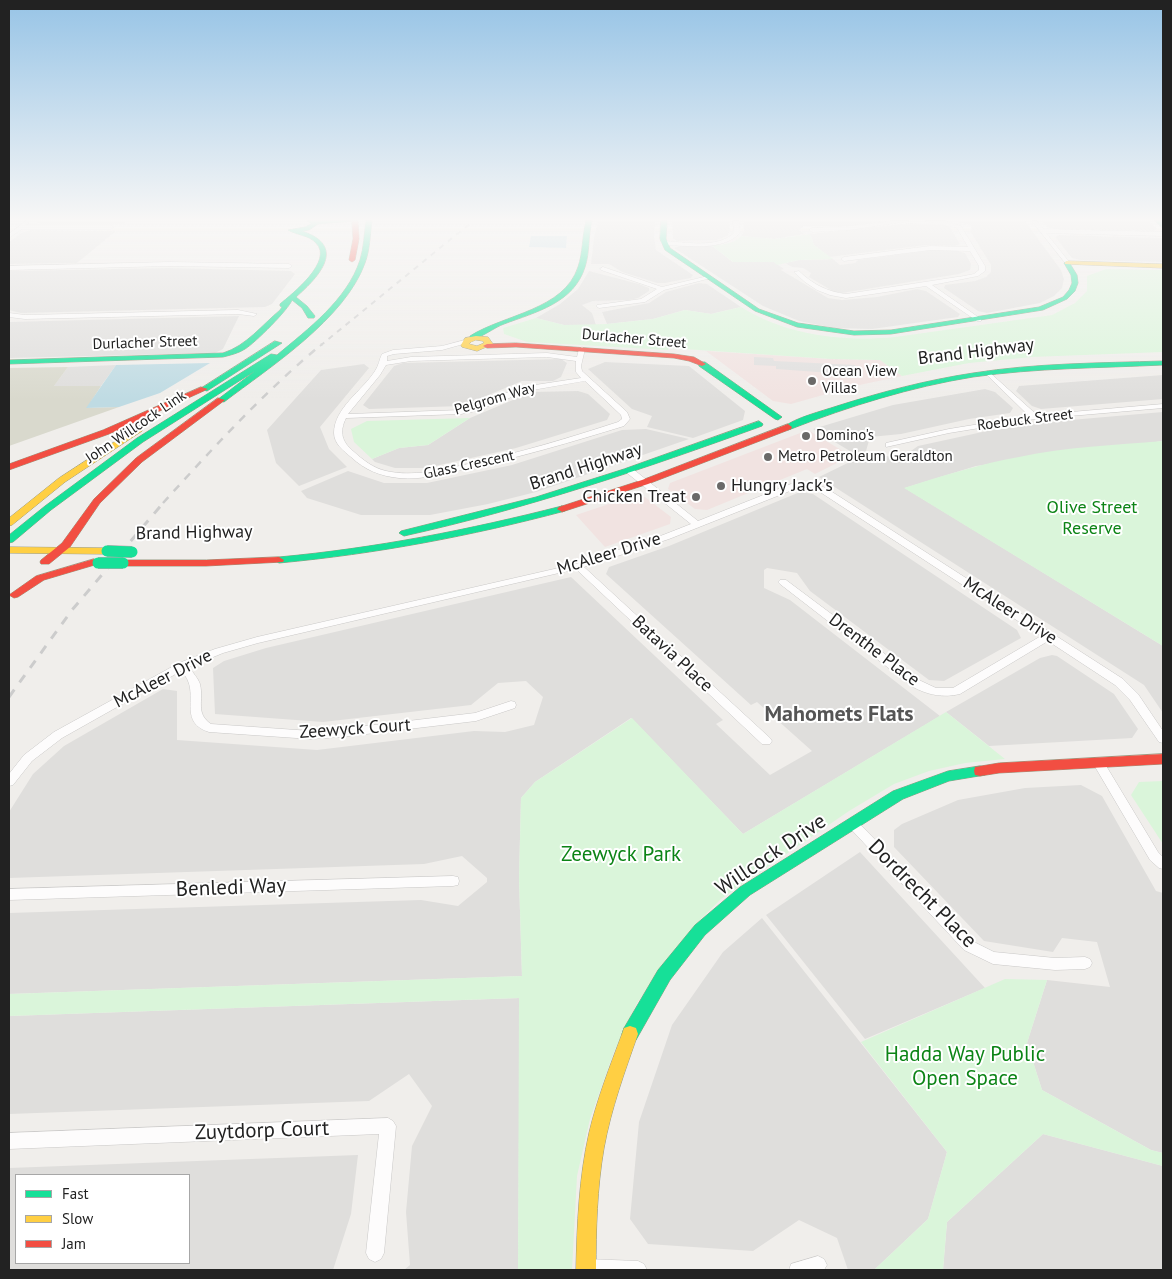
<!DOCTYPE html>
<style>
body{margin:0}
#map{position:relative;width:1172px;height:1279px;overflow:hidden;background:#f0eeeb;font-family:"PT Sans",sans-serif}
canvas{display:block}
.frame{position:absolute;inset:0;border:10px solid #222;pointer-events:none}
.legend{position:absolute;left:15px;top:1174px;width:175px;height:90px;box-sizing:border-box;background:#fff;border:1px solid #a7a7a7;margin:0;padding:6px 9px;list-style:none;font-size:15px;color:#222}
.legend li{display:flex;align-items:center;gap:10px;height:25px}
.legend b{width:25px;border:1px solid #a7a7a7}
</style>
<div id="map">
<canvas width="1172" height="1279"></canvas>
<div class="frame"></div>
<ul class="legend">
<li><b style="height:6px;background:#16e098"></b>Fast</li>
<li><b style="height:6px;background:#ffcf43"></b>Slow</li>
<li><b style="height:6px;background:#f24e42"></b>Jam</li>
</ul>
</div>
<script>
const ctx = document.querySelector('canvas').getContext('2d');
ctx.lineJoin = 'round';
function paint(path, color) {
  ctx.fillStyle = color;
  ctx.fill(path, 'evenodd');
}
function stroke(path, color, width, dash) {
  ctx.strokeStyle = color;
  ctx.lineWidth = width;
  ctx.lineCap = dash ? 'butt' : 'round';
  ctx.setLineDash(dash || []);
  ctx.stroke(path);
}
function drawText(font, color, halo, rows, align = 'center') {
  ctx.font = font + ' "PT Sans",sans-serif';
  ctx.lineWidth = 4;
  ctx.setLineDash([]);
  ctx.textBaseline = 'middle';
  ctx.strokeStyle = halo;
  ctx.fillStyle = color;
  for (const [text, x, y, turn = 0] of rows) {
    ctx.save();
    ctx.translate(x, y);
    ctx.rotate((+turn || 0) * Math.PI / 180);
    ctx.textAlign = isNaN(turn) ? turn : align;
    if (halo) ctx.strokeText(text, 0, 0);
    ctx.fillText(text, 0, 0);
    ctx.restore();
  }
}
paint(new Path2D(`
 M38,221H128L124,224H40L37,222Z
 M598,221H655L654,236L656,250L693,275L691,278L665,283H657L622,272L609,264H591L594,237Z
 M672,221H729L730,231L727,236L717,240L678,241L673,239Z
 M743,221H886L847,226H804L799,230L805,234L774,239L741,236L744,231Z
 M956,221H1025L1061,270L1064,279L1062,288L1054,296L1040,303L987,313L978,311L944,288L945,285L975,281L986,277L991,272V265L970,231L972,226Z
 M1043,221H1149L1157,229L1154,231L1054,229L1047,227Z
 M911,223L943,225L950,227L960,244L955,246L927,245L829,257L814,245L810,234Z
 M31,230L116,231L77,263L9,264V242L23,232Z
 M1059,235L1160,238H1163V262L1080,260L1072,258L1055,237Z
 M711,245L733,262H774L784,269L781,270L828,298L842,300L877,297L917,289L926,291L960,314L958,317L872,329L834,328L799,321L763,306L674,248L680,246Z
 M933,250L958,251L965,253L971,264L970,270L959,274L842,293L834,292L809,277L811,273L803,268L792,267L785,263L799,260L833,259L840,265L855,263L858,260Z
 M169,268L291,271L295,274L272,304L265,307L21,313L9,310V271Z
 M589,271L639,284L649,288V291L638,298L629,300L593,301L582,305L592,313L596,325H564L536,318L560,304L578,289Z
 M699,283L707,284L741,307L711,314L685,310L653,319L607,324L602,312L649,303L666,292Z
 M239,316L223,349L215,353L9,358V322Z
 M561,359L567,363L561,377L553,381H522L462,406L369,409L363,405L394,366L403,363Z
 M605,362L689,366L745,411L743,420L693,438L647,427L652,416L632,409L588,369Z
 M364,364L369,368L320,427L329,449L347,467L299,486L276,463L267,430L321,370Z
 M116,365L101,386L53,387L68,367Z
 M1163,375V399L1041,409L1032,406L1016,391L1019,386Z
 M985,389L995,392L1013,408L1010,413L969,419L901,434L870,437L866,451L871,454L901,458L918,446L987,431L1059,421L1163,412V441L976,466L905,488L1163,646V713L1144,685L819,477L860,457L813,429L893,405Z
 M578,391L588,394L610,414L607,420L516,448L426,468H395L375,462L372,459L399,448L428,445L470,418L532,392Z
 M646,429L689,439L536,492L488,504L430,515H361L307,498L301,491L348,471L384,483H427L512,465L622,430Z
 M800,492L813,494L1017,630L1021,638L944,681L929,680L810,591L797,573L767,568L764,570V588L790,600L940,716L743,834L631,718L535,782L521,798L519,879L522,976L9,994V913L421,900L458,906L487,882V878L462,856L424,864L9,878V812L33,774L64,746L163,689L177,691V740L317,750L474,731L505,732L534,725L543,697L526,681L498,683L471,705L323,722L215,714L213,668L224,661L266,648L571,577L723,720L716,724L770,775L812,751L757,702L751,705L606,574L609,567L669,546Z
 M1052,655L1057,656L1114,694L1138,729L1132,738L989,746L946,712L1040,658Z
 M1081,785L1102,796L1156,891L1163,893V1153L1151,1150L1042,1090L1027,1043L1047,980L1110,987L1097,942L1062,938L1053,952L984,941L894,847V830L902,824L958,800L1025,788Z
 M860,852L985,988L865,1039L766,915Z
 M762,918L947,1152L928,1219L874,1270H848L837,1238L799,1220L753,1251L648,1244L630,1219L639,1122L672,1025L723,952Z
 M520,998L518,1270H404L410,1265L406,1212L412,1146L432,1106L409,1074L369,1101L9,1114V1016Z
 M1043,1134L1163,1166V1270H943L947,1222Z
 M358,1155L351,1214L333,1270H9V1168ZM16,1175H189V1263H16Z`), '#dfdedc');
paint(new Path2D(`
 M706,351L831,359L880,360L902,376L855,386L791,404L773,401Z
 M808,430L851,456L815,474L807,469L707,510L695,509L668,489L670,483Z
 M633,496L645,497L671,517L670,524L605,547L576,515Z`), '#f1e3e1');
paint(new Path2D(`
 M68,367L54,386H101L87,408L119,407L9,446V368Z`), '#d9d9cd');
paint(new Path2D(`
 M810,234L814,245L833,259L799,260L777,265L774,262H733L711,245C721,245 734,244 741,236L774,239Z
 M1106,269L1163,270V352L1032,357L969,363L902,376L880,360L831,359L669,348L668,350L527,342L504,334L503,328L536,318L564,325L607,324L653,319L685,310L711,314L741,307C786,335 842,342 895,337L1052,315L1075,303L1087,291V276Z
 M470,418L428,445L399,448L372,459L354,442L351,429L367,421Z
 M1163,441V646L904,488C942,476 980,464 1019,457C1066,447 1115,445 1163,441Z
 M946,712L1005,759L965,763L929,771L894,784L849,811L721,899L696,924L637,1003L614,1052L590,1119L577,1176L572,1270H518L519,998L9,1016V994L522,976L519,879L521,798L535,782L632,718L743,834Z
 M1163,781V844L1131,795L1139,782Z
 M1005,979L1047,980L1027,1043L1042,1090L1151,1150L1163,1153V1166L1043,1134L947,1222L943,1270H874L928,1219L947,1152L861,1042Z`), '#daf5da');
paint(new Path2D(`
 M754,357L773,358L774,361L855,365L859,375L776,369V366L754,365Z`), '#e0dfde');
paint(new Path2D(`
 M531,236H567L566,248L529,247Z
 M210,363L160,393L119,407L86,408L116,365Z`), '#bfdbe3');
const street = new Path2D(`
 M26,221L29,223L26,225H111L114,227L111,229H22L9,238V234Z
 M733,221H739L740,233C722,252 687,245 664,245L661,243L664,241C685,242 717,249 734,233Z
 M892,221H909L849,230L812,232L809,230L812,228L849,226Z
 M926,221H945L961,226L985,266V271L978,276L932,285L981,319V321H977L926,286L846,298L830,295L817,290L805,282L794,272L799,271C812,284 828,292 846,294L964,276L974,274L979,270V266L970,251L930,250L844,261L841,259L844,257L930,246L968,247L957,228Z
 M1032,221H1037L1043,229L1163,232V236L1046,233L1070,263L1067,265Z
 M170,262L289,264L292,266L289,268L170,266L9,270V266Z
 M603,267L662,287L708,276L711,278L664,290L645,302L599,308L596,306L597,305L641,299L657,289L601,270L600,269Z
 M238,310L257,314L254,316L238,314L25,319L9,317V313L25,315Z
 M465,340L468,342L467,343L442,350L394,354L387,356V361L411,357L547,353L577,357L579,349L582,347L585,349L581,366L582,371L627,412L630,419L624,426C572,442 520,457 466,469C444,474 422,480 399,478C380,476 365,470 351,457C344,451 334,444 334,433C334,408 363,390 375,371C379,365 379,360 382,354L393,350L442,346ZM547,357L576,361V372L581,378L522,387L461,410L348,414L380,375L386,365L411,361ZM585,381L621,415L622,419L618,422C569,438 519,453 468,464C441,470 413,477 386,471C373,468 363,460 353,451C342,442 339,432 346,418L461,414L476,411L527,391Z
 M988,371L1037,415L1163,404V408L1035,419L949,433L886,447V443L949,429L1029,416L986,374V372Z
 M627,469H633L698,521L796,482L811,483L826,488L1123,679L1138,694L1163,731V743L1159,742L1130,700L1115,685L1048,641L960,694C943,698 928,695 913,687L780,584L778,582L780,580H786L921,681L936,688H953L1041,636L820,492L810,487H800L669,539L584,567L770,738L772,741L770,744H762L576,569L258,643L223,653L189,667C193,673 198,678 200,684C204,701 195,713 211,724L311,731L341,729L475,713L511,701L515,702L516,705L515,708L476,721L341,737L311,739L209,732C180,723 196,699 188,681C187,678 184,674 181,671L62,738L32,761L13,785L9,786V774L24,755L54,732L179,663L215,649L257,637L576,564L663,535L691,524L627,473Z
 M1098,758L1102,759L1158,852L1163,857V869L1159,868L1150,860L1094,765L1092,762L1094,759Z
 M852,818L856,820L974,942L994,952L1055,958L1085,957L1090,959L1092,963L1090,967L1085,969L1055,970L993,964L964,950L848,826L846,823L848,820Z
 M453,876L458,877L459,881L458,885L453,886L9,900V889Z
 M388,1118L393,1121L396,1126L384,1253L381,1259L375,1262L369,1259L366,1253L379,1134L9,1149V1133Z
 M818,1256L824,1259L827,1265L824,1270H789L791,1264Z
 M586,1259L638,1261L644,1264L647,1270H578L577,1268L580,1262Z`);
const fast = new Path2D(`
 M308,221H353L318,224L309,230L302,231C347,246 320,276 296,297L307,306L315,316L314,318H308L302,308L292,300C289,309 255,343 245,349C239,353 231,355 223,357L9,364V360L223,353C246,346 262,325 280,310L282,307L280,306V304C292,294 334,261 316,243C309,235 296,235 288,230L305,227L311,224Z
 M366,221H372C370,235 370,250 365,263C345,319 270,367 224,402L217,400L255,371L143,442L51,510L13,542L9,543V535L45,506L137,438L271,354L277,355C308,329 347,300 360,260C364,247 364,234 366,221Z
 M586,221H592C588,236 590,252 585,267C574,303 536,312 504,324C495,327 478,340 470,340V336C505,314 564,310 578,267C583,253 582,236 586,221Z
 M661,221H667L666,239L670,248L759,309L798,323L854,331L891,330L1039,307L1063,297L1069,290L1072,283L1071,275L1064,263L1067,261L1069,262L1077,275L1078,283L1075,291L1067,299L1043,310L891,334L854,335L797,327L755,311L665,250L660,239Z
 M1155,221H1162L1163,228Z
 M275,341L282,343L207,391L200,389Z
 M1163,361V365C1100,368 1036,368 973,377C911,387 850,406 791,429L788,430L784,427C794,418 822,411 837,406C881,392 927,380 973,373C1036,363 1100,363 1163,361Z
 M699,362H705L782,417L778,420L775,419L699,366Z
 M759,421L763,424L762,426C644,469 526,509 404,536L399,533L401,531L536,497L624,469Z
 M562,506L567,509L565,511C471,536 376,554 279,563L274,560L279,557C376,548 468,530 562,506Z
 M980,766L985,767L986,771L985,775L949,781L903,799L750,895L705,935L670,980L636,1040L630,1042L624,1040L622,1034L624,1028L658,970L695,925L740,887L893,791L948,771Z`);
const slow = new Path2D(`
 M1067,261L1163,264V268L1065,264V262Z
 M476,336L488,337L493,344L477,351L462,347L461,345L465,338ZM476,340L483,341L484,343L477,346L469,344L471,342Z
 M139,426L142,427V431L65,482L12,525L9,526V518L59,478Z
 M9,547L107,548L112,551L107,554L9,553Z
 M630,1026L636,1028L638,1034C625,1071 611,1109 604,1148C597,1188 596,1229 596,1270H576C577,1225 579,1177 589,1133C597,1099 610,1066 622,1034L624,1028Z`);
const jam = new Path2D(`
 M352,221H358L359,239L355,260L352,262L349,260L353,239Z
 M516,343L674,354L694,357L706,364L702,366L689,361L674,358L516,347L487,348L483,346L487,344Z
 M201,387L208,389L109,434L9,470V464L103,430Z
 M218,398L225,400L142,462L100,503L70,547L49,564H41L40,562L41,560L62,543L94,499L136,458Z
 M788,424L792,427L791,429L648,484L565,511L562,512L557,509L559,507L642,480Z
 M279,557L284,560L283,562L206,566H123L118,563L123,560H206Z
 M94,559L99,562L98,564L44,580L18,597L14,598L9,595L36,576Z
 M1163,754V764L999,773L980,776L975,775L974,771L975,767L999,763Z`);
stroke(street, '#c9c8c7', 1);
stroke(fast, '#999a82', 1);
stroke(slow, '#999a82', 1);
stroke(jam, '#999a82', 1);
paint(street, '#fdfcfc');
paint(fast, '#16e098');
paint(slow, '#ffcf43');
paint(jam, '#f24e42');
stroke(new Path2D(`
 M320,346L473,221`), '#ccc', 2, [5.5, 5.5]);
stroke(new Path2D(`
 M163,503C213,448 264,392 322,344`), '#ccc', 2.5, [8, 8]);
stroke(new Path2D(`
 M9,697L72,610L164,502`), '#ccc', 3, [9, 9]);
const fastBridge = new Path2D(`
 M107,551L132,552
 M98,563H123`);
stroke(fastBridge, '#c5a2ac', 12, []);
stroke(fastBridge, '#16e098', 11);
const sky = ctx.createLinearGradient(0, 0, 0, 400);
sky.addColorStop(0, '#97c4e6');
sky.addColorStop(0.55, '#f8f7f6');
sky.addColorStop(1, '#f8f7f600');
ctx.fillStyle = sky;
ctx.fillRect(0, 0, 1172, 400);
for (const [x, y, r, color] of [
 [812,381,5,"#6a6968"],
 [806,436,5,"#6a6968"],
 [768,457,5,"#6a6968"],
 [721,486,5,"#6a6968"],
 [696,497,5,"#6a6968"]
]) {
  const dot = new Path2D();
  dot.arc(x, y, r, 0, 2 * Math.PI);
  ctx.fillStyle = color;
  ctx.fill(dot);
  stroke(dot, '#fff', 2);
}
drawText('15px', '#222', '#fff', [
 ["Durlacher Street",634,339,5],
 ["Durlacher Street",145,343,-2],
 ["Pelgrom Way",495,399,-16],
 ["Roebuck Street",1025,420,-7],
 ["John Willcock Link",136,427,-34],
 ["Glass Crescent",469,465,-12]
]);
drawText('15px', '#222', '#fff', [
 ["Ocean View",822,372],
 ["Villas",822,389],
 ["Domino's",816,436],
 ["Metro Petroleum Geraldton",778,457]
], 'left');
drawText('18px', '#222', '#fff', [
 ["Brand Highway",976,352,-7],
 ["Brand Highway",586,467,-18],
 ["Brand Highway",194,533,-1],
 ["McAleer Drive",609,554,-17],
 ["McAleer Drive",1010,611,33],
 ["Drenthe Place",874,650,37],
 ["Batavia Place",672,654,43],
 ["McAleer Drive",163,679,-27],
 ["Zeewyck Court",355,729,-4]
]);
drawText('18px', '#222', '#fff', [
 ["Hungry Jack's",731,486],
 ["Chicken Treat",686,497,"right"]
], 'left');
drawText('18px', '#0c8416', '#fff', [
 ["Olive Street",1092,508],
 ["Reserve",1092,529]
]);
drawText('21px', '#0c8416', '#fff', [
 ["Zeewyck Park",621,855],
 ["Hadda Way Public",965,1055],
 ["Open Space",965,1079]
]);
drawText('21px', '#222', '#fff', [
 ["Willcock Drive",771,855,-34],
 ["Benledi Way",231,888,-2],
 ["Dordrecht Place",922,894,45],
 ["Zuytdorp Court",262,1131,-2]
]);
drawText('bold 22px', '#555', '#fff', [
 ["Mahomets Flats",839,715]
]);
</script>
